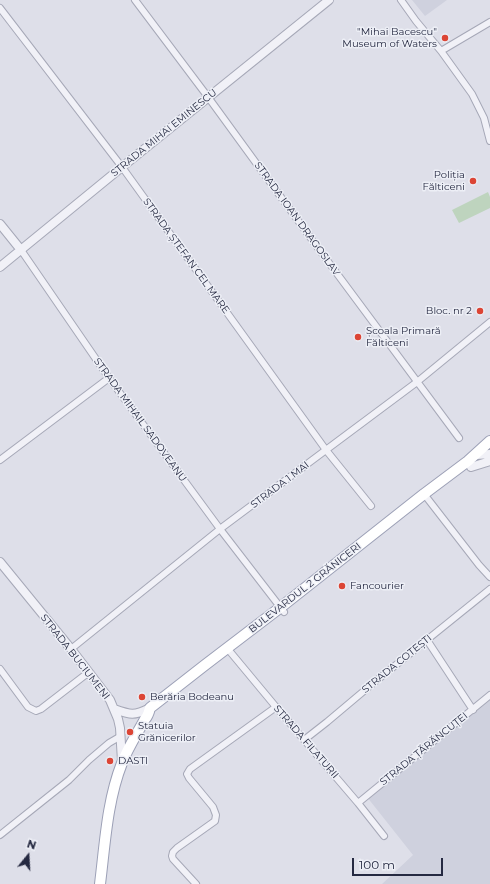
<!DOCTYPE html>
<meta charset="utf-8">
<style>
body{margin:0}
#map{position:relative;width:490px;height:884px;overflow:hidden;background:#dedfe9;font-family:Montserrat,sans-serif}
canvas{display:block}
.north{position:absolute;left:8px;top:836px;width:40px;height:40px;-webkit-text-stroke:3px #edeff6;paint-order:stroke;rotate:18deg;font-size:11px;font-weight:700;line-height:16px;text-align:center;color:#252941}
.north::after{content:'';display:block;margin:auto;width:14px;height:18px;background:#252941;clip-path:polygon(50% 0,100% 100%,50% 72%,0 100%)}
.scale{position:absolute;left:352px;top:858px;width:91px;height:18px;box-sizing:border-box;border:2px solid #252941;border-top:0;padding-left:5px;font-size:12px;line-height:14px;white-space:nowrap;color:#252941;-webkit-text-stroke:3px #edeff6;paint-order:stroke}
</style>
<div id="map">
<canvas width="490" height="884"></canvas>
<div class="north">N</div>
<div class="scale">100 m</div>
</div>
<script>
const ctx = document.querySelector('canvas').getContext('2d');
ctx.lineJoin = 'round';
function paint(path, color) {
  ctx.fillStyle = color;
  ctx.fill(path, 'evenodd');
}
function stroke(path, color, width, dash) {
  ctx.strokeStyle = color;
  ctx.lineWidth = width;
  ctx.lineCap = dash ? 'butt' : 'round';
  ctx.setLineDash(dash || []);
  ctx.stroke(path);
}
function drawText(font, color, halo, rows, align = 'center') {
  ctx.font = font + ' Montserrat,sans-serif';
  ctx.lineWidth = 3;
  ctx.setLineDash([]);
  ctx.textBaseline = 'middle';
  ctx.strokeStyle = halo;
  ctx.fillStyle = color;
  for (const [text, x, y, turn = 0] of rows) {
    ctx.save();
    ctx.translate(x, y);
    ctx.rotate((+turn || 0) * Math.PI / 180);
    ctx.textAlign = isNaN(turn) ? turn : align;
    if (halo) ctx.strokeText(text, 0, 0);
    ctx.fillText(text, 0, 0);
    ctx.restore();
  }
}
paint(new Path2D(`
 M412,0H447L425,16Z
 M490,697V884H382L413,855L367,797Z`), '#cfd1de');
paint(new Path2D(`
 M488,192L490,197V208L459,223L452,210Z`), '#bed4be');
const minor = new Path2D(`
 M135,0L208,97L318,248L459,438
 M401,0L416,21L441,51L472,94L484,118L490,141
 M0,8L122,167L326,450L371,506
 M441,51L490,22
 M21,250L109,378L220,529L284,612
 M0,460L109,378
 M424,494L479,565L490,577
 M427,640L473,710
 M227,648L276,707L358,803L384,836
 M71,649L220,529L417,382L490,322
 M0,669L28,707L36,711L41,709L89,672
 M304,740L327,722L371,685L490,589
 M358,803L490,695
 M0,835L69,780L89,760L109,743L121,736
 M196,884L173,859L172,856L173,852L177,848L215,821L216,815L213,807L189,778L187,774L190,769L276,707`);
const tertiary = new Path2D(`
 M0,224L21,250
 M0,267L122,167L329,0
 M476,455L490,454
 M471,467L490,461
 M0,562L71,649L110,700L118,719L120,728L122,761
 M114,709C131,715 134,716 150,708`);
const primary = new Path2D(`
 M100,884C105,844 107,801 122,763C128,747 137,734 145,719C148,716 149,712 150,708L205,665L281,607L424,494L468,461L490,441`);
stroke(minor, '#a6a8b7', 8);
stroke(tertiary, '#a6a8b7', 10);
stroke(primary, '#9ca0b6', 12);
stroke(minor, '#f1f1f7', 6);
stroke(tertiary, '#f1f1f7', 8);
stroke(primary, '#fff', 10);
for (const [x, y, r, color] of [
 [445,38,4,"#dc4535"],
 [473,181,4,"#dc4535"],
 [480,311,4,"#dc4535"],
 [358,337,4,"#dc4535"],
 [342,586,4,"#dc4535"],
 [142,697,4,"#dc4535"],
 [130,732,4,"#dc4535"],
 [110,761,4,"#dc4535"]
]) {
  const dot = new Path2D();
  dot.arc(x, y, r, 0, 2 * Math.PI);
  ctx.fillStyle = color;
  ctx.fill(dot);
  stroke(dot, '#edeff6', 1.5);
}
drawText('10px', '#252941', '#edeff6', [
 ["\"Mihai Bacescu\"",437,32,"right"],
 ["Museum of Waters",437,44,"right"],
 ["Poliția",465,175,"right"],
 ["Fălticeni",465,187,"right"],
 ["Bloc. nr 2",472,311,"right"],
 ["Școala Primară",366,331],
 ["Fălticeni",366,343],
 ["Fancourier",350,586],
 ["Berăria Bodeanu",150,697],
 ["Statuia",138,726],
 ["Grănicerilor",138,738],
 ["DASTI",118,761]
], 'left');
drawText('10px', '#252941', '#edeff6', [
 ["STRADA MIHAI EMINESCU",164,133,-39],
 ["STRADA IOAN DRAGOSLAV",297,219,54],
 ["STRADA ȘTEFAN CEL MARE",186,256,54],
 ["STRADA MIHAIL SADOVEANU",140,420,54],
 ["STRADA 1 MAI",280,485,-37],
 ["BULEVARDUL 2 GRĂNICERI",305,588,-38],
 ["STRADA BUCIUMENI",75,657,52],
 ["STRADA COTEȘTI",397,664,-39],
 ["STRADA FILATURII",306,742,49],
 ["STRADA ȚĂRĂNCUȚEI",424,749,-39]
]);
</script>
